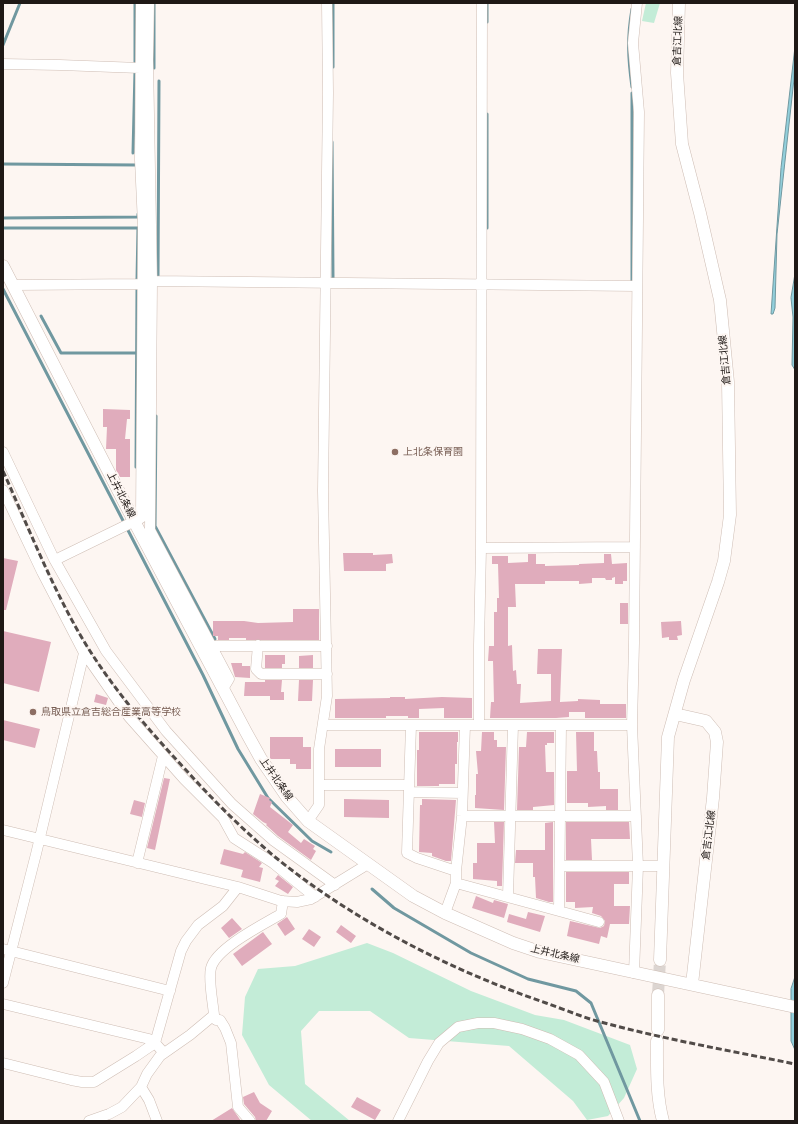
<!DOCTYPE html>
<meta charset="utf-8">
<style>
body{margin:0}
#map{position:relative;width:798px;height:1124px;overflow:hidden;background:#fdf6f2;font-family:Rubik,sans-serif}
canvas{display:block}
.frame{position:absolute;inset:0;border:4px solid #1f1916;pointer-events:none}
</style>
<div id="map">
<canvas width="798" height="1124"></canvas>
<div class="frame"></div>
</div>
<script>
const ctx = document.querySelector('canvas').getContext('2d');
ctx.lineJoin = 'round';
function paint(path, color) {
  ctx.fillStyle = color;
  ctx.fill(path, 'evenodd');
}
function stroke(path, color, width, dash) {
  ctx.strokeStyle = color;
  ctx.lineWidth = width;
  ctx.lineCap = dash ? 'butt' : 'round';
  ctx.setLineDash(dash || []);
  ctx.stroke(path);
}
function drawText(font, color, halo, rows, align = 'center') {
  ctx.font = font + ' Rubik,"Noto Sans JP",sans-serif';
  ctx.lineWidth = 4;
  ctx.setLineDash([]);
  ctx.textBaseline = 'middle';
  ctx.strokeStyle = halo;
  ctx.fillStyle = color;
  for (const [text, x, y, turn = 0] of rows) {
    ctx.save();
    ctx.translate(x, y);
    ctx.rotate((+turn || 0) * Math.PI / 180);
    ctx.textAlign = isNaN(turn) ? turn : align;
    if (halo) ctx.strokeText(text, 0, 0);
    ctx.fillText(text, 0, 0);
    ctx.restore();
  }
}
paint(new Path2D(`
 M646,3H660L654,23L642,21Z
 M367,943L393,953L471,991L535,1015L564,1020L630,1045L637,1069L624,1098L608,1116L587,1120L573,1101L509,1046L409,1038L370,1011H319L301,1031L305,1084L350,1121H312L269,1085L242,1035L245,997L258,969L295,966Z`), '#c3ecd7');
const water = new Path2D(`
 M795,47L794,79L777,234L775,308L773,314H771L781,168Z
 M795,274V370L792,365L793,317L791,298Z
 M795,977V1050L791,1041V989Z`);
paint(water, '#92cfdb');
stroke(water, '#7098a0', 1);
stroke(new Path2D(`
 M135,3V62
 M632,9C627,38 628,58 632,87
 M487,22V3
 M3,45L20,3
 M333,67V3
 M154,68V3
 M332,142L333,279
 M133,153L135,71
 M3,164L137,165V166
 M3,218L138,217V214
 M3,228H138L137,280H136
 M487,228V114
 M158,276L159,81
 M632,283V93
 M3,289L203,675L238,749L268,798L312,841L331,852
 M41,316L61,353H137
 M156,416L155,526L215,639
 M136,467L137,289
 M372,889L394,908L471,953L528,979L576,991L591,1003L640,1121`), '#7098a0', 3);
paint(new Path2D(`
 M103,409L130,410V419H127L125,439H130V477H120L116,470V449H106L107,427H103Z
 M343,553H373V555L392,554L393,563L386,564V571H344Z
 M528,554H536V564H545V566L579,565V564L604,563V554H611L612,564L627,563V581H623V584H615V577L612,578V580H606L605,578H592V583L579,584V581H545V584H515L516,607H508V646L512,645L513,671L516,670L517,684H521L520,703L551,701V674H537L538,649H562L560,702L578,701V699L600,700V704H626V718H585V712H569V717L556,718H490L491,702H494L493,661H488L489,646H494V612H497V598H499L498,564H492V556H508V563L528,562Z
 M3,558L18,561L6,610H3Z
 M620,603H628V624H620Z
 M293,609H319V640H246V638H229V640H218V636H213V621H244L258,623L293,622Z
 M681,621L682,635L677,636L678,640H669V637L662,638L661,622Z
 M3,631L51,642L39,692L3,683Z
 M265,655H285V664H282V668H265Z
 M313,655V668H299V656Z
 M231,663H242V666H250V678L235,677Z
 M265,680H282L281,692H284V700H270V696H244L245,682H265Z
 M299,680H313L312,701H298Z
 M96,694L108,698L106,705L94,702Z
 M390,697H405V699L442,697L472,698V718H444V708L419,709V718H408V716H386V718H335V699L390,698Z
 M3,720L40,729L35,748L3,740Z
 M419,732H458V742H457V764H455V784H439V786H417V750H419Z
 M482,732H494V740H497V747H506L504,810L475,808V795H476V774H478L476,751H481Z
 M527,732H554V743H547V745H545L546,772H554V805L533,807V810H517L519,747H526Z
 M576,732H594V751H597L598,772H600V789H618V810H606V806L588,807V803H567V771H577Z
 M270,737H303V747H311V769H296V764H290V759H270Z
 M335,749H381V767H335Z
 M164,778L170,779L155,850L147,848Z
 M260,794L270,798L269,800L272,802L270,807L293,825L288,832L301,843L304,839L315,846L313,849L316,851L311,860L278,836L266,825L267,824L263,822L253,814Z
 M344,799L389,800V818L344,817Z
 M422,799L456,800L451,861H446L432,856V853L419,852L420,805H422Z
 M134,800L145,803L142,817L130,814Z
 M494,822H504L502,886H497V881L473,879V863H477V843H495Z
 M553,822V902H549L536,898L535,877H533V863H515L516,850H545V823Z
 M566,822H629L630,839H591L592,860H566Z
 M224,849L243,854L245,852L262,863L259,867L263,868L260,882L241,877L243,870L220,864Z
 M566,872H629V884H614V906H630L629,924H610L607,938L601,936L599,944L567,936L570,921L600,928L604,926L605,921L601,916L592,913L593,907L575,908V902H566Z
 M278,875L293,887L288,894L275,886L279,881L275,879Z
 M476,896L493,903L494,900L508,904L504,918L472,908Z
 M528,912L545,916L540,932L507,922L509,914L526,919Z
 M287,917L295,929L285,936L277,924Z
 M232,918L242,929L229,938L221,928Z
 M341,925L356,936L351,943L336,932Z
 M309,929L321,937L314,947L302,939Z
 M263,932L272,944L242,966L233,954Z
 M254,1092L260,1103L272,1111L266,1121H256L255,1117L244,1104L243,1097Z
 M357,1097L381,1110L375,1120L351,1107Z
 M232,1108L241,1121H211Z`), '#e0acbc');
stroke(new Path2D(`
 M658,995L660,960`), '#dcd5d1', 12, [12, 6]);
const minor = new Path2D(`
 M149,3L148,60L152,281L150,530L229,679L223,689
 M3,64L60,65L140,68
 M13,285L142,284L152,281L637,286
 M3,452L54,559L106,651L166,731L232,804L274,841L335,885
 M3,490L42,572L83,651L129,717L184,779L223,818L234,838L273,863L315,897
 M481,548L635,547
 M55,560L141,518L143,224L140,160L141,3
 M258,645L256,669L261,674H327
 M212,646H327
 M479,724V645L481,548L482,3
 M323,725H632
 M411,725L407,853L417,858L456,871
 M561,725L560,816H636
 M319,785H409
 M409,792L462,793
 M308,821L319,805V749L327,696L323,491L328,93L327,3
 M3,830L238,887L281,901L297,902L311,899L368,864
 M137,863L163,756
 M560,866H663
 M456,883L559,911L560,816H462
 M508,896L513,725
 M559,911L599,922
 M445,913L456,883V871L462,816L465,725
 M3,949L170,991
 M634,973L638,866L632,725L634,643L639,112L633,43L637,3
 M3,983L36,854L84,653
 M3,1004L149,1039L155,1043L164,1053
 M3,1063L71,1080L82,1082H94L136,1056L155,1043L181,951L186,941L198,925L223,906L238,887
 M141,1087L149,1100L157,1121
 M89,1121L109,1114L122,1107L141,1087L147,1074L160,1056L190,1035L214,1015
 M250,1121L238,1107L231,1043L225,1028L220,1020H216L214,1015C213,1003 208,979 211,968C216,948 264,924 281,914L283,901
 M398,1121L428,1061L439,1043L458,1027L478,1023H494L522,1029L550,1039L579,1055L604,1082L619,1121`);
const major = new Path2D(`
 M3,266L135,523L246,732L261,759L287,797L308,821L413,896L445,913L513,943L540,952L795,1007
 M675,714L706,721L715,732L717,742L713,798L692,984
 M660,960L668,737L684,680L718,582L724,561L730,515L728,382L720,300L700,213L682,144L677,73L679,3
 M658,1030V995
 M657,1041C657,1068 656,1095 663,1121`);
stroke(minor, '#cebdb4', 11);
stroke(major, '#cebdb4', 13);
stroke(minor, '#fff', 10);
stroke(major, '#fff', 12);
stroke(new Path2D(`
 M3,471C26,522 47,575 74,624C103,677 143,724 185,769C213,800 243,830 275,857C354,921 450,970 546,1003C560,1008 575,1014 590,1019C657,1038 727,1050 795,1064`), '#514b48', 3, [6, 3]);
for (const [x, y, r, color] of [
 [395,452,4,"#8d6e63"],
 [33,712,4,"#8d6e63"]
]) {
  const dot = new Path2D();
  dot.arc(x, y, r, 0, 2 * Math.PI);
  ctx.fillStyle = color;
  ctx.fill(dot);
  stroke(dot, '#fdf6f2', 1.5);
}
drawText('10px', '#1f1916', '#fdf6f2', [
 ["倉吉江北線",678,41,-88],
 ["倉吉江北線",725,360,-95],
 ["上井北条線",121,495,63],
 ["上井北条線",276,779,55],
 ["倉吉江北線",709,835,-83],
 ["上井北条線",555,954,13]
]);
drawText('10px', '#785e54', '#fdf6f2', [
 ["上北条保育園",403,452],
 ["鳥取県立倉吉総合産業高等学校",41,712]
], 'left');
</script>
